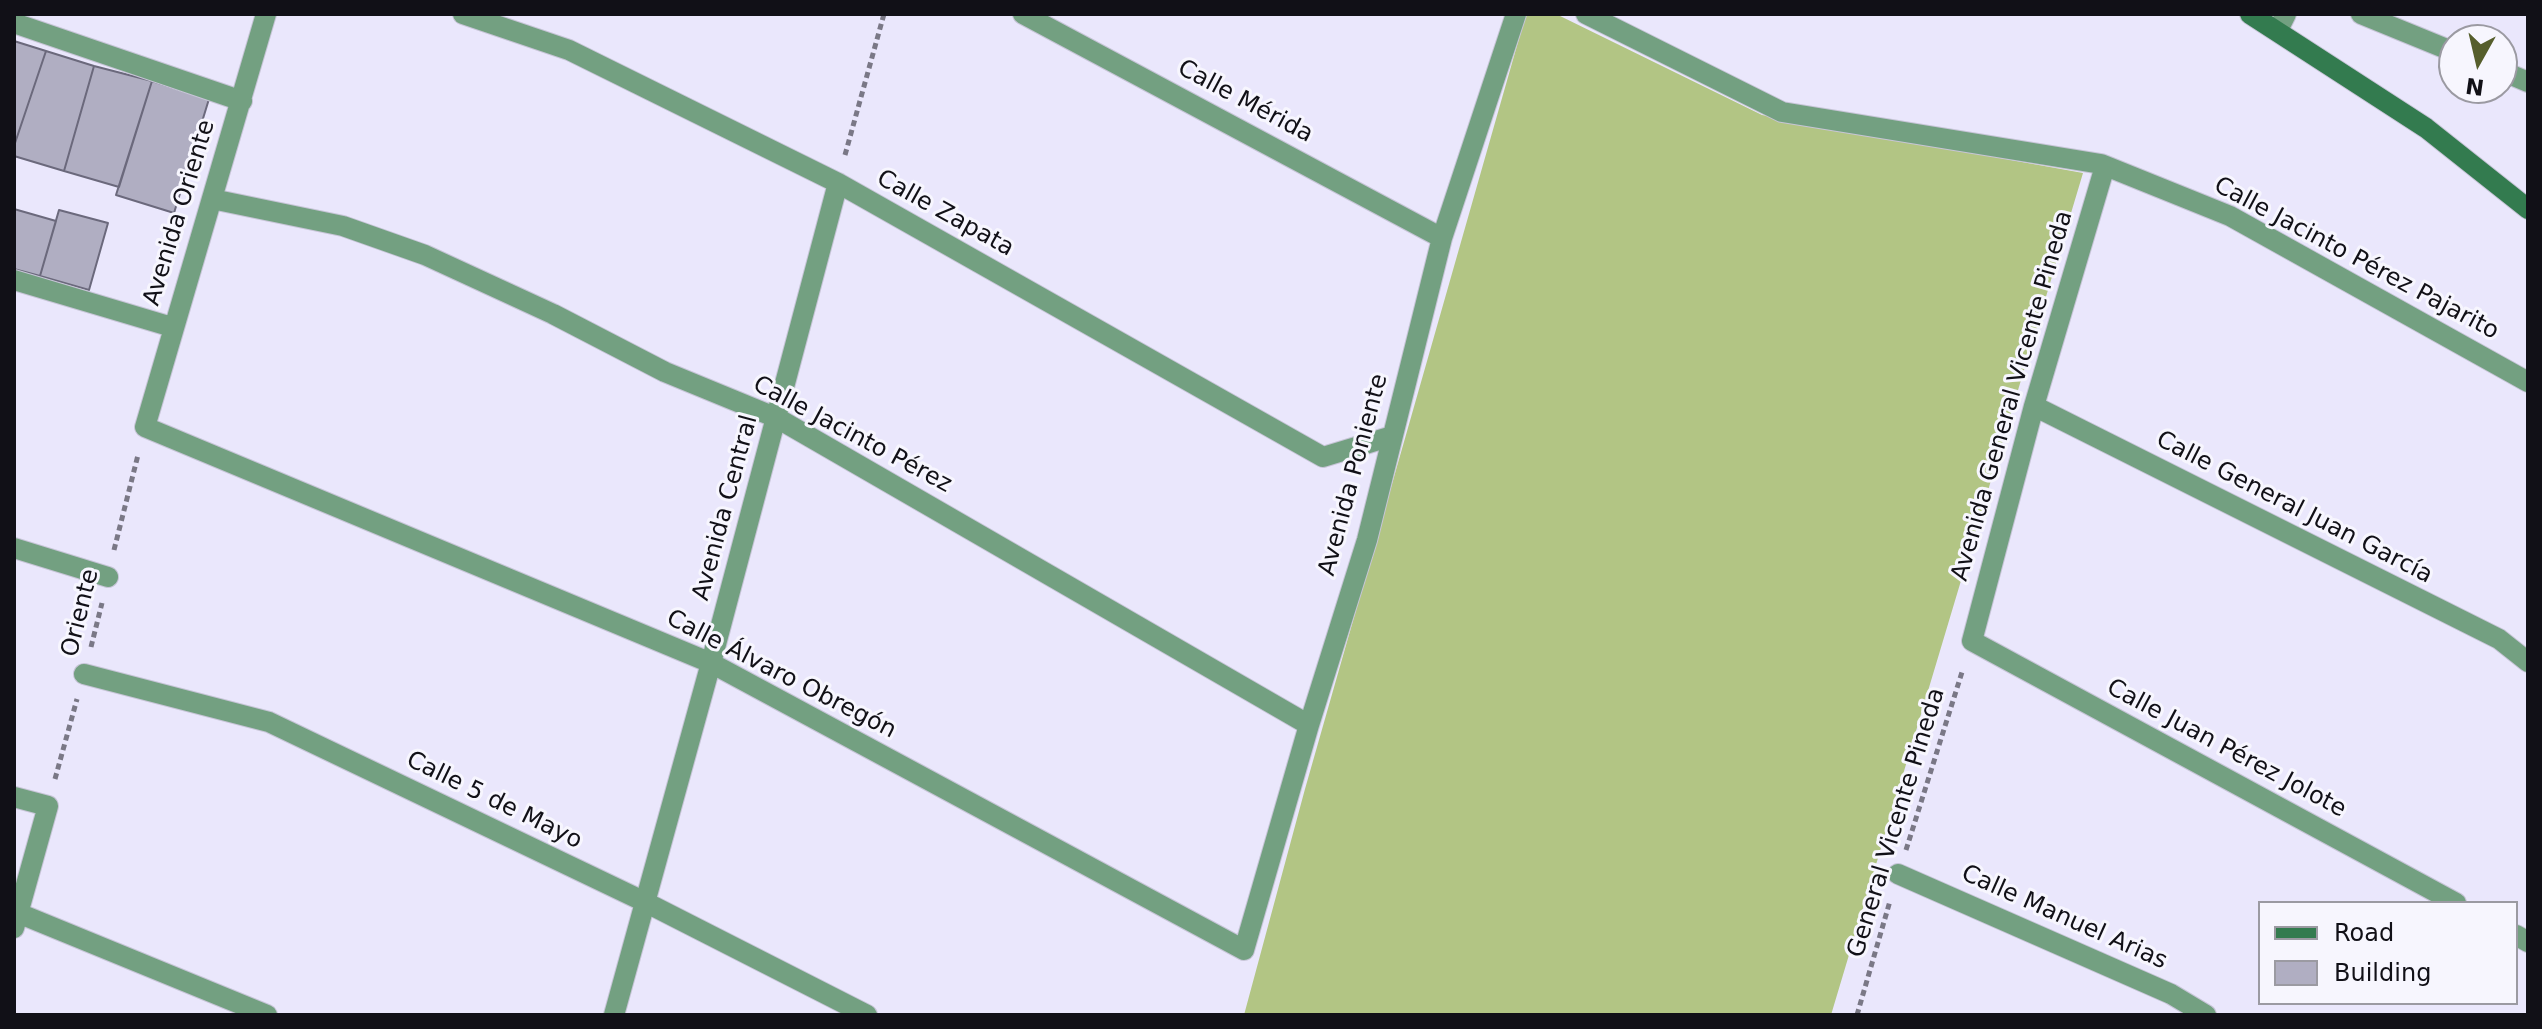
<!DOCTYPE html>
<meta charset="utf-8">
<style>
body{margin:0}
#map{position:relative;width:2542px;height:1029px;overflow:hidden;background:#eae7fc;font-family:"DejaVu Sans",sans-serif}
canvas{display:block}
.frame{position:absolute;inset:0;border:16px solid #111017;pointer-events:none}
.legend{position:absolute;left:2258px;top:901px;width:260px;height:104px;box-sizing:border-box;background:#f7f6fe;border:2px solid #9b9aa2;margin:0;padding:10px 14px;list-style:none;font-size:24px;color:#111017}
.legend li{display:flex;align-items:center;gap:16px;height:40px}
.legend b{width:40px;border:2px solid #9b9aa2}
.north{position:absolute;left:2438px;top:24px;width:80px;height:80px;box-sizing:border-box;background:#f7f6fe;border:2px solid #9b9aa2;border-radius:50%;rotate:188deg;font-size:22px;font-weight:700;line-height:32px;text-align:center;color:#111017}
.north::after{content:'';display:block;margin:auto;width:28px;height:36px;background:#565e2c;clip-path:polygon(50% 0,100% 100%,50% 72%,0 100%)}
</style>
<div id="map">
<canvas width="2542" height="1029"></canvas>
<div class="frame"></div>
<ul class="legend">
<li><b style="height:10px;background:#337b4f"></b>Road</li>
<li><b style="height:22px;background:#b0aec2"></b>Building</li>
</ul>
<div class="north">N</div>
</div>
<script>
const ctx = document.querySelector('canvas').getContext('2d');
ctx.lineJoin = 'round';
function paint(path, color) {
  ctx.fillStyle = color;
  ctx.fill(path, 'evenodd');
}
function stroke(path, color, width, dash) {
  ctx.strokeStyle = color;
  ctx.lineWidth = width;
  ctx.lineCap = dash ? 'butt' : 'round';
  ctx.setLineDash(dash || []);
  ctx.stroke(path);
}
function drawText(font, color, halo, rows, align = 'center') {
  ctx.font = font + ' "DejaVu Sans",sans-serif';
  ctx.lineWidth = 6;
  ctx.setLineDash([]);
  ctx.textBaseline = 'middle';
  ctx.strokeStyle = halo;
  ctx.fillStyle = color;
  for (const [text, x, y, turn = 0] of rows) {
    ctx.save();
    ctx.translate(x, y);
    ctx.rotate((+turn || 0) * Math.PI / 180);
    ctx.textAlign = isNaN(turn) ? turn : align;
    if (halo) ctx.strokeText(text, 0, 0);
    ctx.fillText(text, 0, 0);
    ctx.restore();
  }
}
paint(new Path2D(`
 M1526,14H1556L1762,115L2083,173L1831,1015H1244L1305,789Z`), '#b2c584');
const building = new Path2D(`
 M14,41L46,51L14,146Z
 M46,51L94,66L64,171L14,156V146Z
 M94,66L152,81L119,187L64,171Z
 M152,81L209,99L174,213L116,195Z
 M14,209L56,221L40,276L14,269Z
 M59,210L108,223L89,290L40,276Z`);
paint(building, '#b0aec2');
stroke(building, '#6b697c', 2);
const minor = new Path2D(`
 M266,14L145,427L711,663L1244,950L1309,725L1367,540L1442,238L1516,14
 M463,14L569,50L838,183L1323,457L1392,436
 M1023,14L1442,238
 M1586,14L1782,112L2101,164L2230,216L2528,382
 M2361,14L2454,52
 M14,23L242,101
 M2278,30L2286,14
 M2502,71L2528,82
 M2105,166L2034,406L1972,641L2456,903
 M212,199L343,226L425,255L553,314L665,372L777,418L1309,725
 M14,280L172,327
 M2034,406L2499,639L2528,662
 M14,548L108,577
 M84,674L269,722L645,902L867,1015
 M14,797L48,806L14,928
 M1898,874L2171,994L2206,1015
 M18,913L267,1015
 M2516,935L2528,942
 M614,1015L711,663L838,183`);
const secondary = new Path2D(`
 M2250,14L2426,128L2528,209`);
stroke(minor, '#c7c5d7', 22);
stroke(secondary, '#c7c5d7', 22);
stroke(new Path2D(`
 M845,155L884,14
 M114,550L138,455
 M91,647L102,603
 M55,779L77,699
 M1906,850L1963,669
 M1857,1015L1890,901`), '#7a7886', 5, [6, 4]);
stroke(minor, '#73a081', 20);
stroke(secondary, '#337b4f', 20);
drawText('24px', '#111017', '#f7f6fe', [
 ["Calle Mérida",1245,102,28],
 ["Avenida Oriente",180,213,-73],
 ["Calle Zapata",945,214,29],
 ["Calle Jacinto Pérez Pajarito",2356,259,28],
 ["Avenida General Vicente Pineda",2013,396,-74],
 ["Calle Jacinto Pérez",852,435,28],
 ["Avenida Poniente",1354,475,-75],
 ["Avenida Central",726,508,-75],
 ["Calle General Juan García",2294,508,27],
 ["Oriente",81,613,-76],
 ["Calle Álvaro Obregón",781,675,27],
 ["Calle Juan Pérez Jolote",2226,749,28],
 ["Calle 5 de Mayo",494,801,26],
 ["General Vicente Pineda",1897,823,-73],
 ["Calle Manuel Arias",2064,918,24]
]);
</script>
